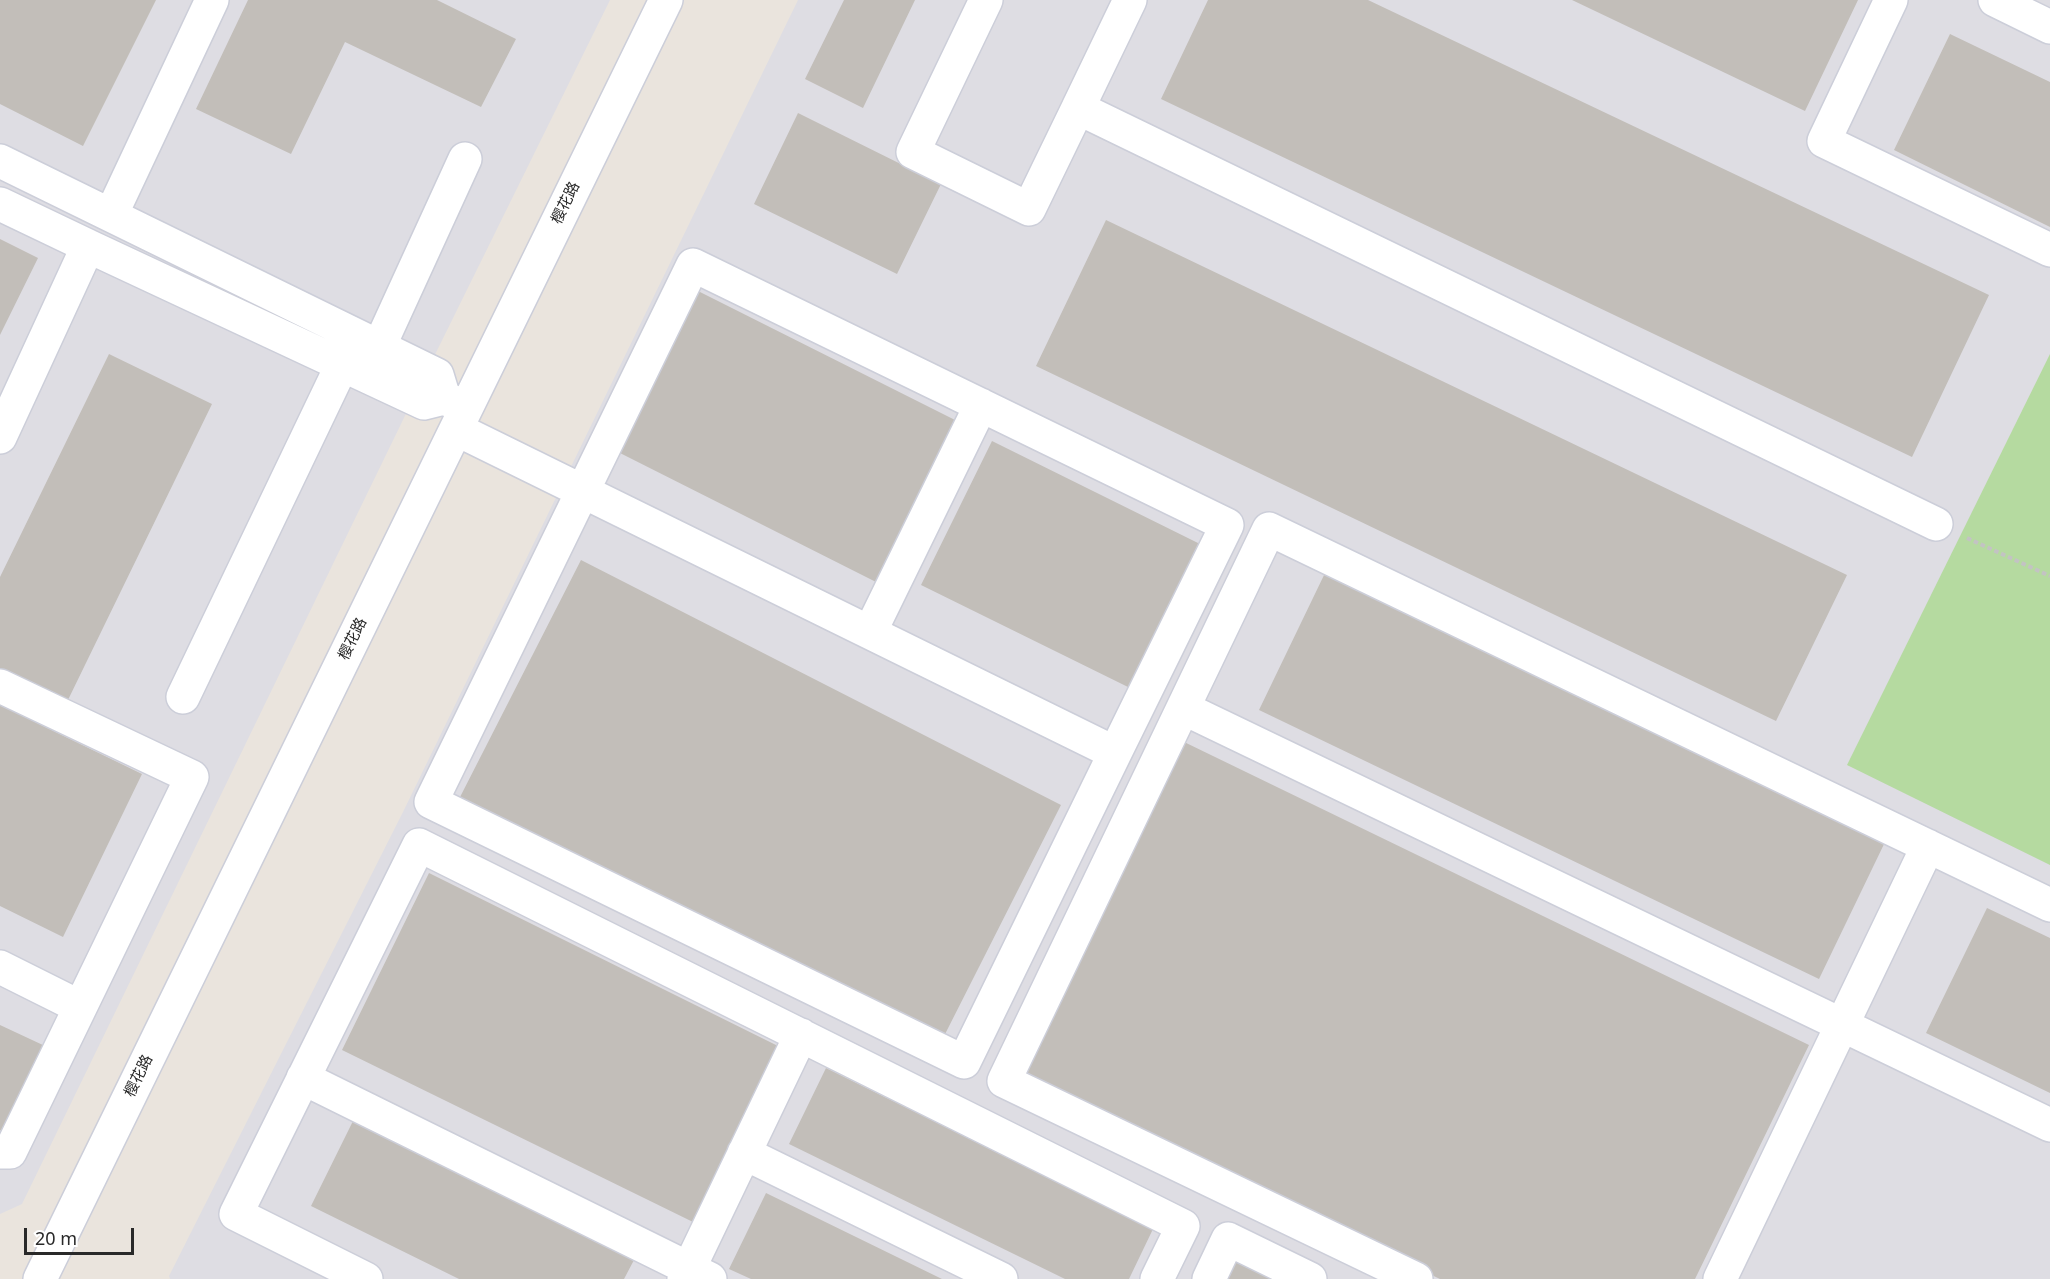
<!DOCTYPE html>
<meta charset="utf-8">
<style>
body{margin:0}
#map{position:relative;width:2050px;height:1279px;overflow:hidden;background:#eae4dd;font-family:"Noto Sans",sans-serif}
canvas{display:block}
.scale{position:absolute;left:24px;top:1228px;width:110px;height:27px;box-sizing:border-box;border:3px solid #292929;border-top:0;padding-left:8px;font-size:18px;line-height:21px;white-space:nowrap;color:#292929;-webkit-text-stroke:4px #fff;paint-order:stroke}
</style>
<div id="map">
<canvas width="2050" height="1279"></canvas>
<div class="scale">20 m</div>
</div>
<script>
const ctx = document.querySelector('canvas').getContext('2d');
ctx.lineJoin = 'round';
function paint(path, color) {
  ctx.fillStyle = color;
  ctx.fill(path, 'evenodd');
}
function stroke(path, color, width, dash) {
  ctx.strokeStyle = color;
  ctx.lineWidth = width;
  ctx.lineCap = dash ? 'butt' : 'round';
  ctx.setLineDash(dash || []);
  ctx.stroke(path);
}
function drawText(font, color, halo, rows, align = 'center') {
  ctx.font = font + ' "Noto Sans","Noto Sans SC",sans-serif';
  ctx.lineWidth = 4.5;
  ctx.setLineDash([]);
  ctx.textBaseline = 'middle';
  ctx.strokeStyle = halo;
  ctx.fillStyle = color;
  for (const [text, x, y, turn = 0] of rows) {
    ctx.save();
    ctx.translate(x, y);
    ctx.rotate((+turn || 0) * Math.PI / 180);
    ctx.textAlign = isNaN(turn) ? turn : align;
    if (halo) ctx.strokeText(text, 0, 0);
    ctx.fillText(text, 0, 0);
    ctx.restore();
  }
}
paint(new Path2D(`
 M0,0H610L418,389L22,1204L0,1214Z
 M798,0H2050V1279H170L169,1276L403,812Z`), '#dedde3');
paint(new Path2D(`
 M2050,354V865L1847,765Z`), '#b5daa0');
paint(new Path2D(`
 M0,0H156L83,146L0,104Z
 M248,0H437L516,39L481,107L345,42L291,154L196,109Z
 M844,0H915L863,108L805,79Z
 M1208,0H1368L1989,295L1912,457L1161,99Z
 M1572,0H1858L1805,111Z
 M1950,34L2050,82V227L1894,150Z
 M798,113L941,184L897,274L754,204Z
 M1106,220L1847,575L1776,721L1036,366Z
 M0,239L38,258L0,335Z
 M696,290L957,421L876,582L616,451Z
 M109,354L212,404L66,704L0,672V577Z
 M992,441L1200,544L1128,687L921,585Z
 M581,560L1061,805L939,1046L458,801Z
 M1326,571L1886,840L1819,979L1259,710Z
 M0,705L142,774L63,937L0,906Z
 M1180,740L1809,1045L1695,1279H1440L1017,1074Z
 M429,873L780,1047L693,1222L342,1050Z
 M1987,908L2050,938V1093L1926,1033Z
 M0,1025L45,1046L3,1132L0,1130Z
 M826,1068L1153,1229L1129,1279H1065L789,1144Z
 M353,1121L634,1260L624,1279H459L311,1206Z
 M766,1193L942,1279H751L729,1269Z
 M1235,1257L1281,1279H1224Z`), '#c2beb9');
const minor = new Path2D(`
 M986,0L913,152L1029,209L1078,108
 M1130,0L1078,108L1936,524
 M1891,0L1824,141L2050,250
 M1995,0L2050,27
 M0,161L437,375L444,398
 M0,204L88,246L0,437
 M111,215L212,0
 M88,246L424,403L444,398L463,406
 M379,347L465,159
 M456,429C675,537 895,645 1115,753L1227,525L693,265L431,802L964,1062L1115,753
 M870,632L981,405
 M0,686L192,777L10,1152H0
 M183,697L342,365
 M1183,708L1004,1081L1416,1279
 M2050,905L1269,529L1183,708L2050,1125
 M0,967L80,1007
 M303,1078L710,1279
 M744,1153L1001,1279
 M40,1279L666,0
 M366,1279L236,1214L419,845L1183,1226L1157,1279
 M684,1279L801,1035
 M1209,1279L1228,1239L1310,1279
 M1720,1279L1928,846`);
stroke(minor, '#ccced9', 36);
stroke(new Path2D(`
 M1967,538L2050,576`), '#c3c3c3', 4, [4.5, 3]);
stroke(minor, '#fff', 33);
drawText('15px', '#292929', '#fff', [
 ["樱花路",566,203,-64],
 ["樱花路",353,639,-64],
 ["樱花路",139,1076,-64]
]);
</script>
